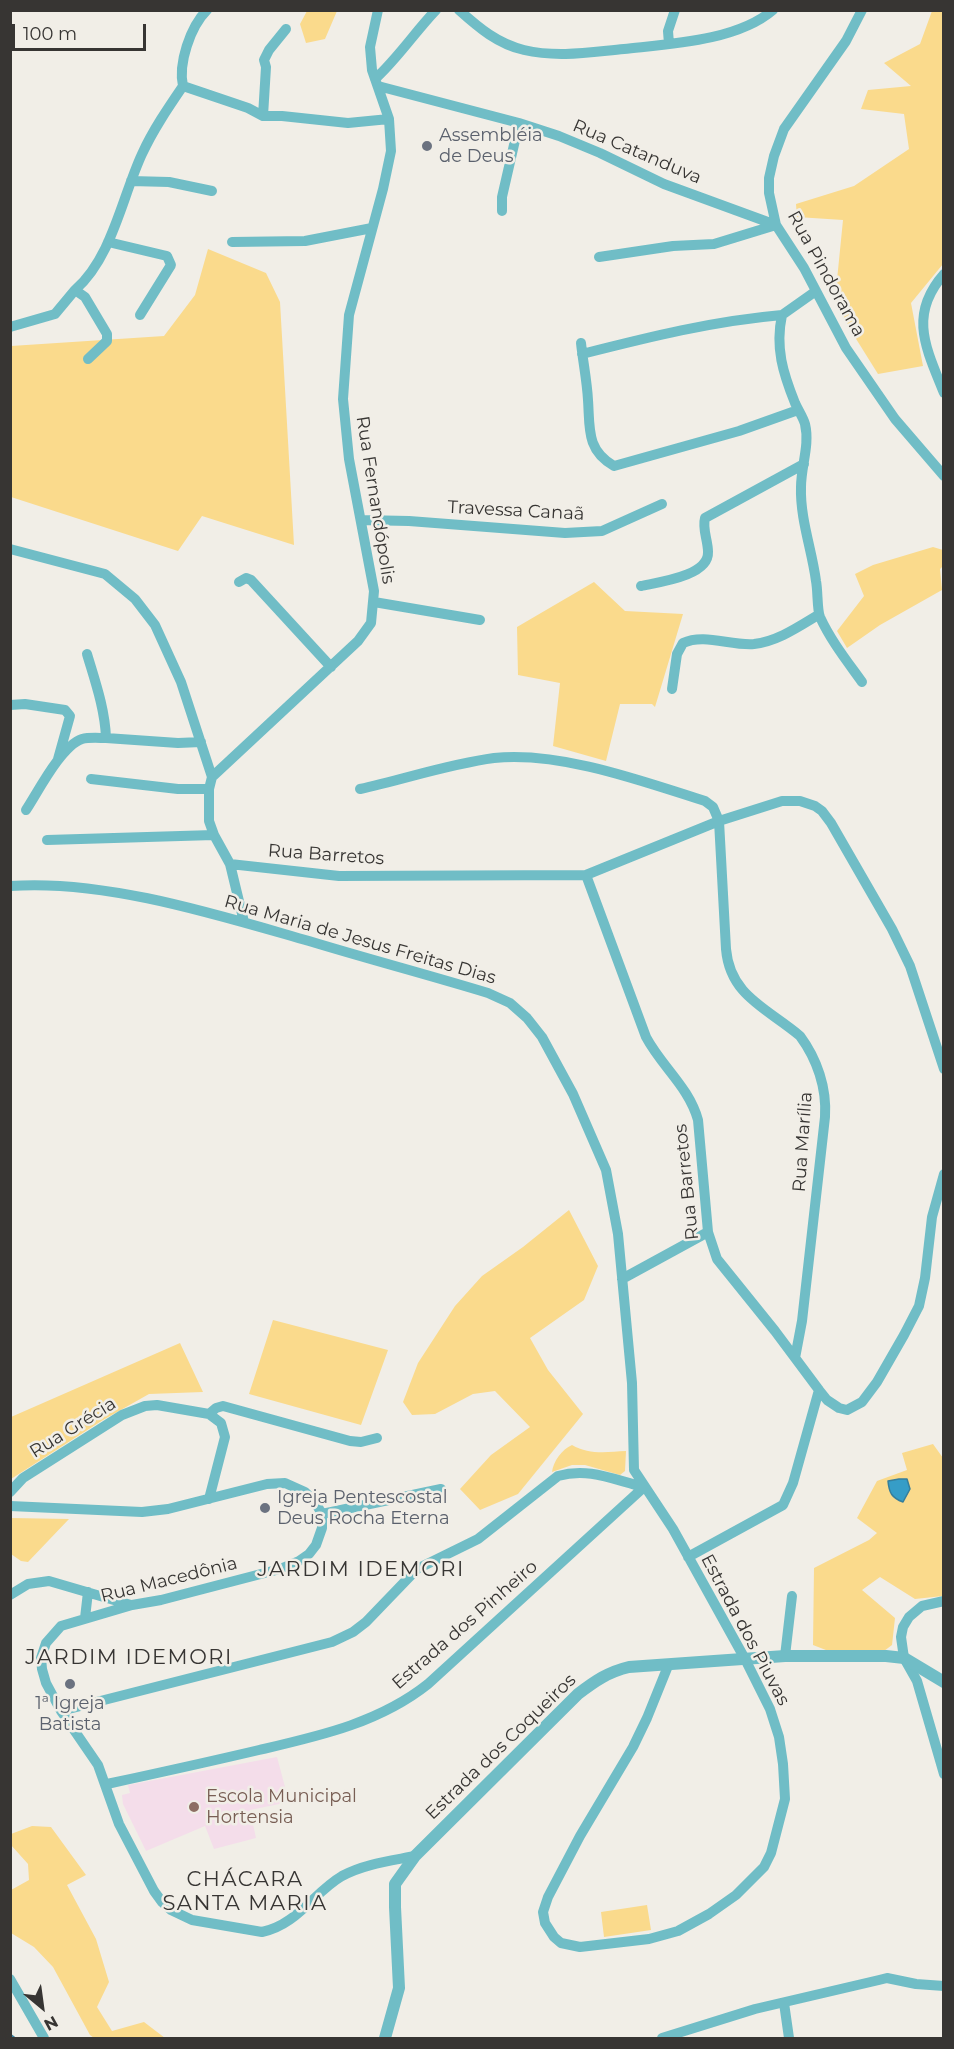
<!DOCTYPE html>
<meta charset="utf-8">
<style>
body{margin:0}
#map{position:relative;width:954px;height:2049px;overflow:hidden;background:#f1eee7;font-family:Montserrat,sans-serif}
canvas{display:block}
.frame{position:absolute;inset:0;border:12px solid #373533;pointer-events:none}
.north{position:absolute;left:12px;top:1977px;width:60px;height:60px;-webkit-text-stroke:4px #f1eee7;paint-order:stroke;rotate:151deg;font-size:16px;font-weight:700;line-height:24px;text-align:center;color:#373533}
.north::after{content:'';display:block;margin:auto;width:21px;height:27px;background:#373533;clip-path:polygon(50% 0,100% 100%,50% 72%,0 100%)}
.scale{position:absolute;left:12px;top:24px;width:134px;height:27px;box-sizing:border-box;border:3px solid #373533;border-top:0;padding-left:8px;font-size:18px;line-height:21px;white-space:nowrap;color:#373533;-webkit-text-stroke:4px #f1eee7;paint-order:stroke}
</style>
<div id="map">
<canvas width="954" height="2049"></canvas>
<div class="frame"></div>
<div class="north">N</div>
<div class="scale">100 m</div>
</div>
<script>
const ctx = document.querySelector('canvas').getContext('2d');
ctx.lineJoin = 'round';
function paint(path, color) {
  ctx.fillStyle = color;
  ctx.fill(path, 'evenodd');
}
function stroke(path, color, width, dash) {
  ctx.strokeStyle = color;
  ctx.lineWidth = width;
  ctx.lineCap = dash ? 'butt' : 'round';
  ctx.setLineDash(dash || []);
  ctx.stroke(path);
}
function drawText(font, color, halo, rows, align = 'center') {
  ctx.font = font + ' Montserrat,sans-serif';
  ctx.lineWidth = 5;
  ctx.setLineDash([]);
  ctx.textBaseline = 'middle';
  ctx.strokeStyle = halo;
  ctx.fillStyle = color;
  for (const [text, x, y, turn = 0] of rows) {
    ctx.save();
    ctx.translate(x, y);
    ctx.rotate((+turn || 0) * Math.PI / 180);
    ctx.textAlign = isNaN(turn) ? turn : align;
    if (halo) ctx.strokeText(text, 0, 0);
    ctx.fillText(text, 0, 0);
    ctx.restore();
  }
}
paint(new Path2D(`
 M277,1757L289,1802L250,1810L256,1838L214,1849L205,1826L146,1851L123,1804L122,1795L130,1793L128,1785Z`), '#f4ddea');
paint(new Path2D(`
 M307,11H337L325,39L306,43L300,24Z
 M932,11H944L943,264L911,303L923,366L878,374L853,334L835,300L843,220L797,217L796,204L854,186L909,149L904,114L861,109L868,90L911,86L884,63L920,44Z
 M208,249L266,273L280,302L294,545L202,516L178,551L11,497V346L164,336L195,295Z
 M933,547L943,550V566L940,569L942,590L880,625L847,648L837,631L864,596L855,574L873,565Z
 M594,582L625,611L683,614L655,707L652,704H620L606,761L553,746L560,683L518,675L517,627Z
 M569,1210L598,1266L584,1300L530,1338L548,1370L583,1414L518,1494L480,1510L460,1489L491,1455L530,1427L495,1391L473,1394L435,1414L412,1415L403,1402L418,1363L455,1306L482,1276L523,1247Z
 M273,1320L388,1350L361,1425L249,1394Z
 M180,1343L203,1392L149,1394L103,1420L11,1479V1417Z
 M933,1444L943,1458V1596L915,1599L880,1577L862,1590L895,1618L892,1645L884,1651L831,1652L813,1645L814,1568L869,1540L877,1533L857,1518L877,1481L907,1470L902,1453Z
 M572,1445C589,1455 607,1452 626,1451L625,1471L620,1475L585,1465H572L552,1472C553,1462 562,1449 572,1445Z
 M11,1518L69,1519L28,1562L21,1561L11,1554Z
 M32,1826L51,1827L86,1875L67,1885L96,1939L109,1982L97,2007L112,2031L144,2022L165,2038H94L90,2035L53,1967L34,1947L11,1933V1890L29,1880L28,1864L11,1845V1834Z
 M647,1905L651,1930L604,1937L601,1912Z`), '#fada8c');
const water = new Path2D(`
 M899,1479H907L910,1489L903,1502C892,1498 889,1493 888,1481Z`);
paint(water, '#369dc7');
stroke(water, '#367e9b', 1.5);
stroke(new Path2D(`
 M10,2035L14,2038`), '#367e9b', 3);
stroke(new Path2D(`
 M459,10C479,28 498,44 524,50C558,58 591,52 624,49C669,44 737,41 773,10
 M862,10L846,41L784,129L774,156L769,178V193L776,225L804,268L846,348L895,419L944,476
 M669,44L668,31L675,10
 M375,79C397,59 415,32 436,10
 M183,86L248,108L263,116H282L348,123L389,119
 M378,86L519,123L559,136L600,153L664,184L776,225
 M263,116L266,67L264,60L269,50L286,29
 M131,181L169,182L212,191
 M502,211V197L519,123
 M108,242L167,256L171,265L140,315
 M232,242L305,241L372,228
 M599,257L673,246L714,244L776,225
 M944,274C908,315 926,348 944,393
 M75,290C112,258 122,197 142,154C153,130 168,108 183,86C178,64 190,27 207,10
 M816,291L782,315C775,348 783,373 795,403C798,410 803,417 805,424C810,445 801,466 801,487C800,519 812,550 816,581C818,591 817,610 820,617C831,641 847,661 862,682
 M10,327L55,314L75,290L85,297L107,334V341L88,359
 M581,343C583,362 587,381 588,400C590,428 586,450 614,466L739,431L798,410
 M582,354C649,337 713,321 782,315
 M361,520L409,521L565,533L602,531L662,504
 M10,549L105,574L135,599L155,625L181,682L212,777
 M239,582L246,578L251,580L331,667
 M641,586C659,582 709,576 708,552C708,540 702,529 705,518L804,464
 M374,602L480,620
 M672,689L677,654L683,643C704,633 731,646 754,644C778,641 798,627 818,615
 M10,705L25,704L65,710L70,716L58,759
 M106,738L178,743L201,742
 M91,779L178,789H209
 M360,789C405,779 449,764 494,758C560,751 642,781 705,801L713,807L719,821L726,949C730,996 767,1008 800,1036C817,1059 827,1088 825,1117L802,1321L795,1358
 M26,810C38,792 61,746 82,739C89,737 99,738 106,738C105,709 95,681 87,654
 M47,840L214,835
 M230,864L339,876L586,875L719,821L782,801H800L815,806L822,811L831,823L892,929L910,966L944,1069
 M586,875L646,1037C662,1067 689,1087 698,1120L708,1232L717,1259L775,1331L819,1390L827,1400L839,1408L847,1410L862,1402L877,1382L904,1335L919,1306L925,1278L932,1217L944,1174
 M10,886C105,879 218,915 309,941C368,959 429,975 488,993L510,1003L527,1018L542,1037L573,1094L606,1170L618,1234L632,1383L634,1470L673,1529L745,1659L770,1709L779,1737L783,1764L785,1799L771,1853L764,1867L736,1895L709,1914L678,1931L649,1939L580,1947L561,1943L554,1937L545,1923L543,1912L548,1897L580,1836L633,1747L647,1718L668,1666
 M244,922L230,864L214,835L209,821V789L212,777L358,641L371,623L374,591L349,459L343,399L349,315L383,189L391,151L389,119L372,70L370,47L378,10
 M622,1279L708,1232
 M209,1414L216,1408L223,1406L350,1441L361,1442L377,1438
 M10,1492L23,1478L122,1415L145,1406L157,1405L209,1414L221,1423L225,1437L209,1499
 M10,1506L142,1512L168,1509L267,1484L285,1483L305,1492L315,1502L322,1514V1528L316,1545L309,1554L299,1561L280,1569L161,1600L132,1605L61,1626L46,1643L41,1658L42,1669L46,1683L61,1711L98,1765L119,1824L154,1891L162,1902L171,1910L192,1920L262,1932C297,1925 313,1893 342,1876C364,1864 390,1861 415,1856
 M322,1514L441,1489
 M688,1557L783,1505L793,1483L819,1390
 M10,1595L28,1584L49,1581L131,1605
 M944,1601L922,1606L909,1617L903,1627L901,1637L904,1658L917,1681L944,1774
 M85,1618L88,1592
 M785,1656L792,1596
 M61,1711L332,1642L353,1632L366,1622L417,1569L478,1539L558,1476C589,1467 614,1480 644,1487
 M107,1784C158,1773 208,1762 259,1750C319,1736 379,1723 428,1684L644,1487
 M10,1979L44,2038
 M784,2003L789,2038
 M662,2038L755,2009L879,1980L887,1978L916,1984L944,1986`), '#70bdc6', 10);
stroke(new Path2D(`
 M385,2038L399,1988L395,1907V1884L415,1856L578,1694C595,1681 608,1672 629,1667L785,1656H886L904,1658L944,1682`), '#70bdc6', 12);
for (const [x, y, r, color] of [
 [427,146,6,"#6b7280"],
 [265,1508,6,"#6b7280"],
 [70,1684,6,"#6b7280"],
 [194,1807,6,"#8d6e63"]
]) {
  const dot = new Path2D();
  dot.arc(x, y, r, 0, 2 * Math.PI);
  ctx.fillStyle = color;
  ctx.fill(dot);
  stroke(dot, '#f1eee7', 2);
}
drawText('18px', '#5b616d', '#f1eee7', [
 ["Assembléia",439,136],
 ["de Deus",439,157],
 ["Igreja Pentescostal",277,1498],
 ["Deus Rocha Eterna",277,1519],
 ["1ª Igreja",70,1704,"center"],
 ["Batista",70,1725,"center"]
], 'left');
drawText('18px', '#373533', '#f1eee7', [
 ["Rua Catanduva",637,152,23],
 ["Rua Pindorama",826,274,61],
 ["Rua Fernandópolis",375,500,81],
 ["Travessa Canaã",516,511,3],
 ["Rua Barretos",326,855,4],
 ["Rua Maria de Jesus Freitas Dias",360,940,16],
 ["Rua Marília",803,1142,-86],
 ["Rua Barretos",687,1182,-96],
 ["Rua Grécia",73,1428,-32],
 ["Rua Macedônia",169,1580,-14],
 ["Estrada dos Pinheiro",465,1625,-41],
 ["Estrada dos Piuvas",745,1630,62],
 ["Estrada dos Coqueiros",501,1747,-44]
]);
drawText('18px', '#785e54', '#f1eee7', [
 ["Escola Municipal",206,1797],
 ["Hortensia",206,1818]
], 'left');
ctx.letterSpacing = '1.5px';
drawText('21px', '#373533', '#f1eee7', [
 ["JARDIM IDEMORI",361,1570],
 ["JARDIM IDEMORI",129,1658],
 ["CHÁCARA",245,1880],
 ["SANTA MARIA",245,1904]
]);
ctx.letterSpacing = '0px';
</script>
